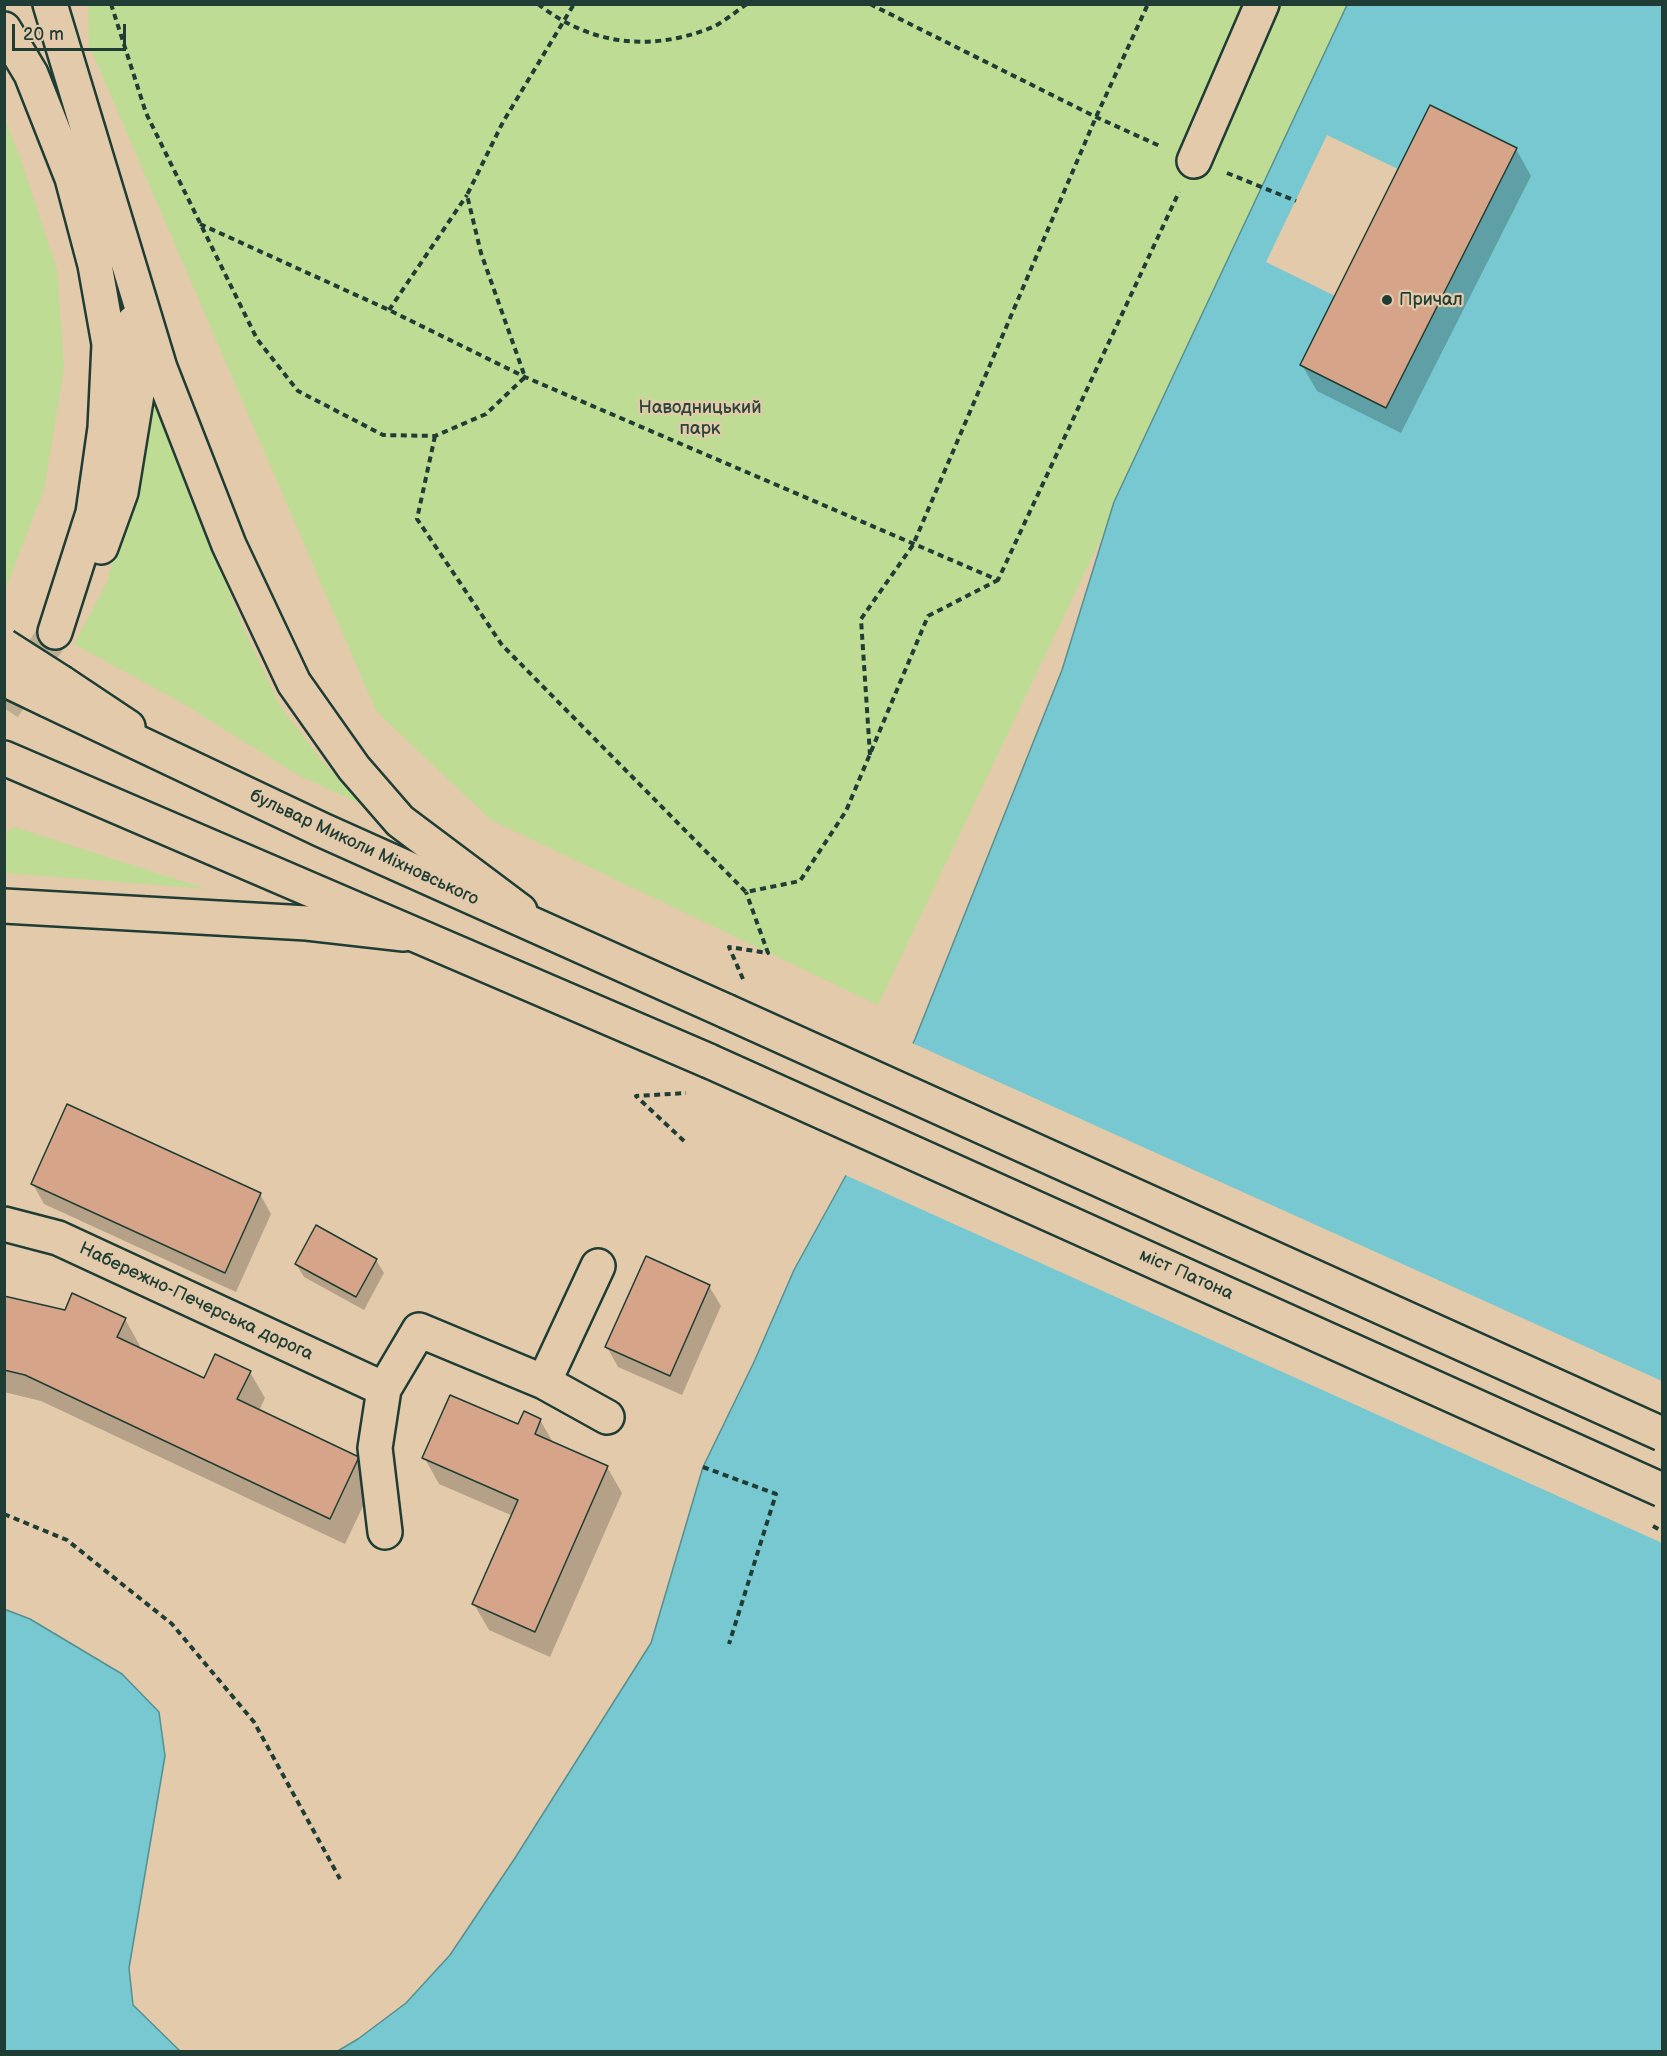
<!DOCTYPE html>
<meta charset="utf-8">
<style>
body{margin:0}
#map{position:relative;width:1667px;height:2056px;overflow:hidden;background:#e2caab;font-family:"Balsamiq Sans",sans-serif}
canvas{display:block}
.frame{position:absolute;inset:0;border:6px solid #1f3d34;pointer-events:none}
.scale{position:absolute;left:12px;top:24px;width:114px;height:27px;box-sizing:border-box;border:3px solid #1f3d34;border-top:0;padding-left:8px;font-size:18px;line-height:21px;white-space:nowrap;color:#1f3d34;-webkit-text-stroke:4px #e2caab;paint-order:stroke}
</style>
<div id="map">
<canvas width="1667" height="2056"></canvas>
<div class="frame"></div>
<div class="scale">20 m</div>
</div>
<script>
const ctx = document.querySelector('canvas').getContext('2d');
ctx.lineJoin = 'round';
function paint(path, color) {
  ctx.fillStyle = color;
  ctx.fill(path, 'evenodd');
}
function stroke(path, color, width, dash) {
  ctx.strokeStyle = color;
  ctx.lineWidth = width;
  ctx.lineCap = dash ? 'butt' : 'round';
  ctx.setLineDash(dash || []);
  ctx.stroke(path);
}
function drawText(font, color, halo, rows, align = 'center') {
  ctx.font = font + ' "Balsamiq Sans",sans-serif';
  ctx.lineWidth = 4.5;
  ctx.setLineDash([]);
  ctx.textBaseline = 'middle';
  ctx.strokeStyle = halo;
  ctx.fillStyle = color;
  for (const [text, x, y, turn = 0] of rows) {
    ctx.save();
    ctx.translate(x, y);
    ctx.rotate((+turn || 0) * Math.PI / 180);
    ctx.textAlign = isNaN(turn) ? turn : align;
    if (halo) ctx.strokeText(text, 0, 0);
    ctx.fillText(text, 0, 0);
    ctx.restore();
  }
}
paint(new Path2D(`
 M88,5H1356L878,1005L491,820L376,711L89,45Z
 M5,119L21,160L57,270L64,368L44,490L5,590Z
 M149,377L208,538L244,629L279,704L319,757L363,805L296,774L184,704L74,644L106,584L130,504Z
 M14,827L207,889L5,873V833Z`), '#bfdc94');
const water = new Path2D(`
 M1347,5H1662V2051L336,2052L358,2039L406,2003L450,1955L515,1858L651,1643L703,1467L754,1362L794,1270L883,1108L915,1039L1062,670L1114,502Z
 M4,1609L30,1619L122,1674L159,1712L165,1756L129,1968L133,2005L180,2051H5Z`);
paint(water, '#77c8d0');
stroke(water, '#549092', 1.5);
paint(new Path2D(`
 M1327,135L1398,169L1337,297L1266,262Z
 M910,1042L1662,1381V1543L843,1174L880,1106Z`), '#e2caab');
paint(new Path2D(`
 M1516,149L1531,176L1401,433L1317,391L1302,365Z
 M33,1184L260,1194L271,1214L236,1292L44,1204Z
 M376,1260L384,1273L364,1310L304,1277L296,1264Z
 M709,1286L721,1306L682,1395L618,1367L607,1347Z
 M73,1295L125,1319L140,1346L139,1349L205,1380L250,1372L265,1398L259,1411L358,1458L373,1485L345,1544L41,1401L4,1392V1298L66,1312Z
 M540,1420L554,1444L607,1467L622,1493L550,1657L489,1630L474,1604L513,1516L439,1484L424,1457Z`), '#0003');
const building = new Path2D(`
 M1430,105L1517,148L1386,408L1300,365Z
 M67,1104L261,1193L225,1273L31,1184Z
 M316,1225L377,1259L356,1297L295,1264Z
 M646,1256L710,1285L670,1376L605,1347Z
 M72,1293L126,1318L117,1337L204,1378L215,1354L251,1371L237,1399L359,1457L330,1519L25,1375L4,1370V1296L65,1310Z
 M450,1395L518,1424L524,1411L541,1419L535,1434L608,1466L535,1632L472,1604L518,1500L422,1458Z`);
paint(building, '#d6a589');
stroke(building, '#1f3d34', 1.5);
stroke(new Path2D(`
 M4,708L55,632`), '#bbae93', 33, [33, 16]);
const minor = new Path2D(`
 M1194,161L1262,4
 M4,1224L58,1238L384,1389
 M544,1382L598,1266
 M385,1532L375,1448L384,1389L419,1330L544,1382L607,1417`);
const major = new Path2D(`
 M50,4L160,368L229,545L294,683L354,768L400,821L520,911
 M4,29L31,74L72,178L95,265L109,344L105,428L93,513L55,632
 M101,547L121,492L137,394L134,322
 M62,683L128,727
 M4,906L307,923L404,934`);
const highway = new Path2D(`
 M48,700L322,830L726,1011
 M4,758L709,1061`);
stroke(minor, '#1f3d34', 38);
stroke(major, '#1f3d34', 38);
stroke(highway, '#1f3d34', 38);
stroke(new Path2D(`
 M111,4L146,113L257,339L298,391L383,435L435,436L486,414L525,377L481,253L467,195L503,122L574,4
 M538,4C589,44 647,52 708,29C722,24 735,12 747,4
 M870,4L1096,117L1162,147
 M1227,173L1296,201
 M200,224L389,310L525,377L998,580L1179,192
 M389,310L467,195
 M435,436L417,519L502,645L746,892L800,881L846,811L928,616L998,580
 M870,755L861,619L913,545L1096,117L1148,4
 M743,979L729,947L768,953L746,892
 M684,1141L636,1096L686,1093
 M703,1467L776,1494L729,1644
 M4,1514L67,1540L172,1624L254,1722L340,1879`), '#1f3d34', 4, [6, 4.5]);
stroke(minor, '#e2caab', 33);
stroke(major, '#e2caab', 33);
stroke(highway, '#e2caab', 33);
const majorBridge = new Path2D(`
 M4,646L62,683`);
const highwayBridge = new Path2D(`
 M4,679L48,700
 M726,1011L1662,1434
 M709,1061L1662,1490`);
stroke(majorBridge, '#1f3d34', 38, []);
stroke(highwayBridge, '#1f3d34', 38, []);
stroke(new Path2D(`
 M1653,1526L1662,1531`), '#1f3d34', 4, [6, 4.5]);
stroke(majorBridge, '#e2caab', 33);
stroke(highwayBridge, '#e2caab', 33);
for (const [x, y, r, color] of [
 [1387,300,6,"#1f3d34"]
]) {
  const dot = new Path2D();
  dot.arc(x, y, r, 0, 2 * Math.PI);
  ctx.fillStyle = color;
  ctx.fill(dot);
  stroke(dot, '#e2caab', 2);
}
drawText('18px', '#1f3d34', '#e2caab', [
 ["Причал",1399,300]
], 'left');
drawText('18px', '#274539', '#e2caab', [
 ["Наводницький",700,408],
 ["парк",700,429]
]);
drawText('18px', '#1f3d34', '#e2caab', [
 ["бульвар Миколи Міхновського",364,848,25],
 ["міст Патона",1186,1275,24],
 ["Набережно-Печерська дорога",196,1302,25]
]);
</script>
